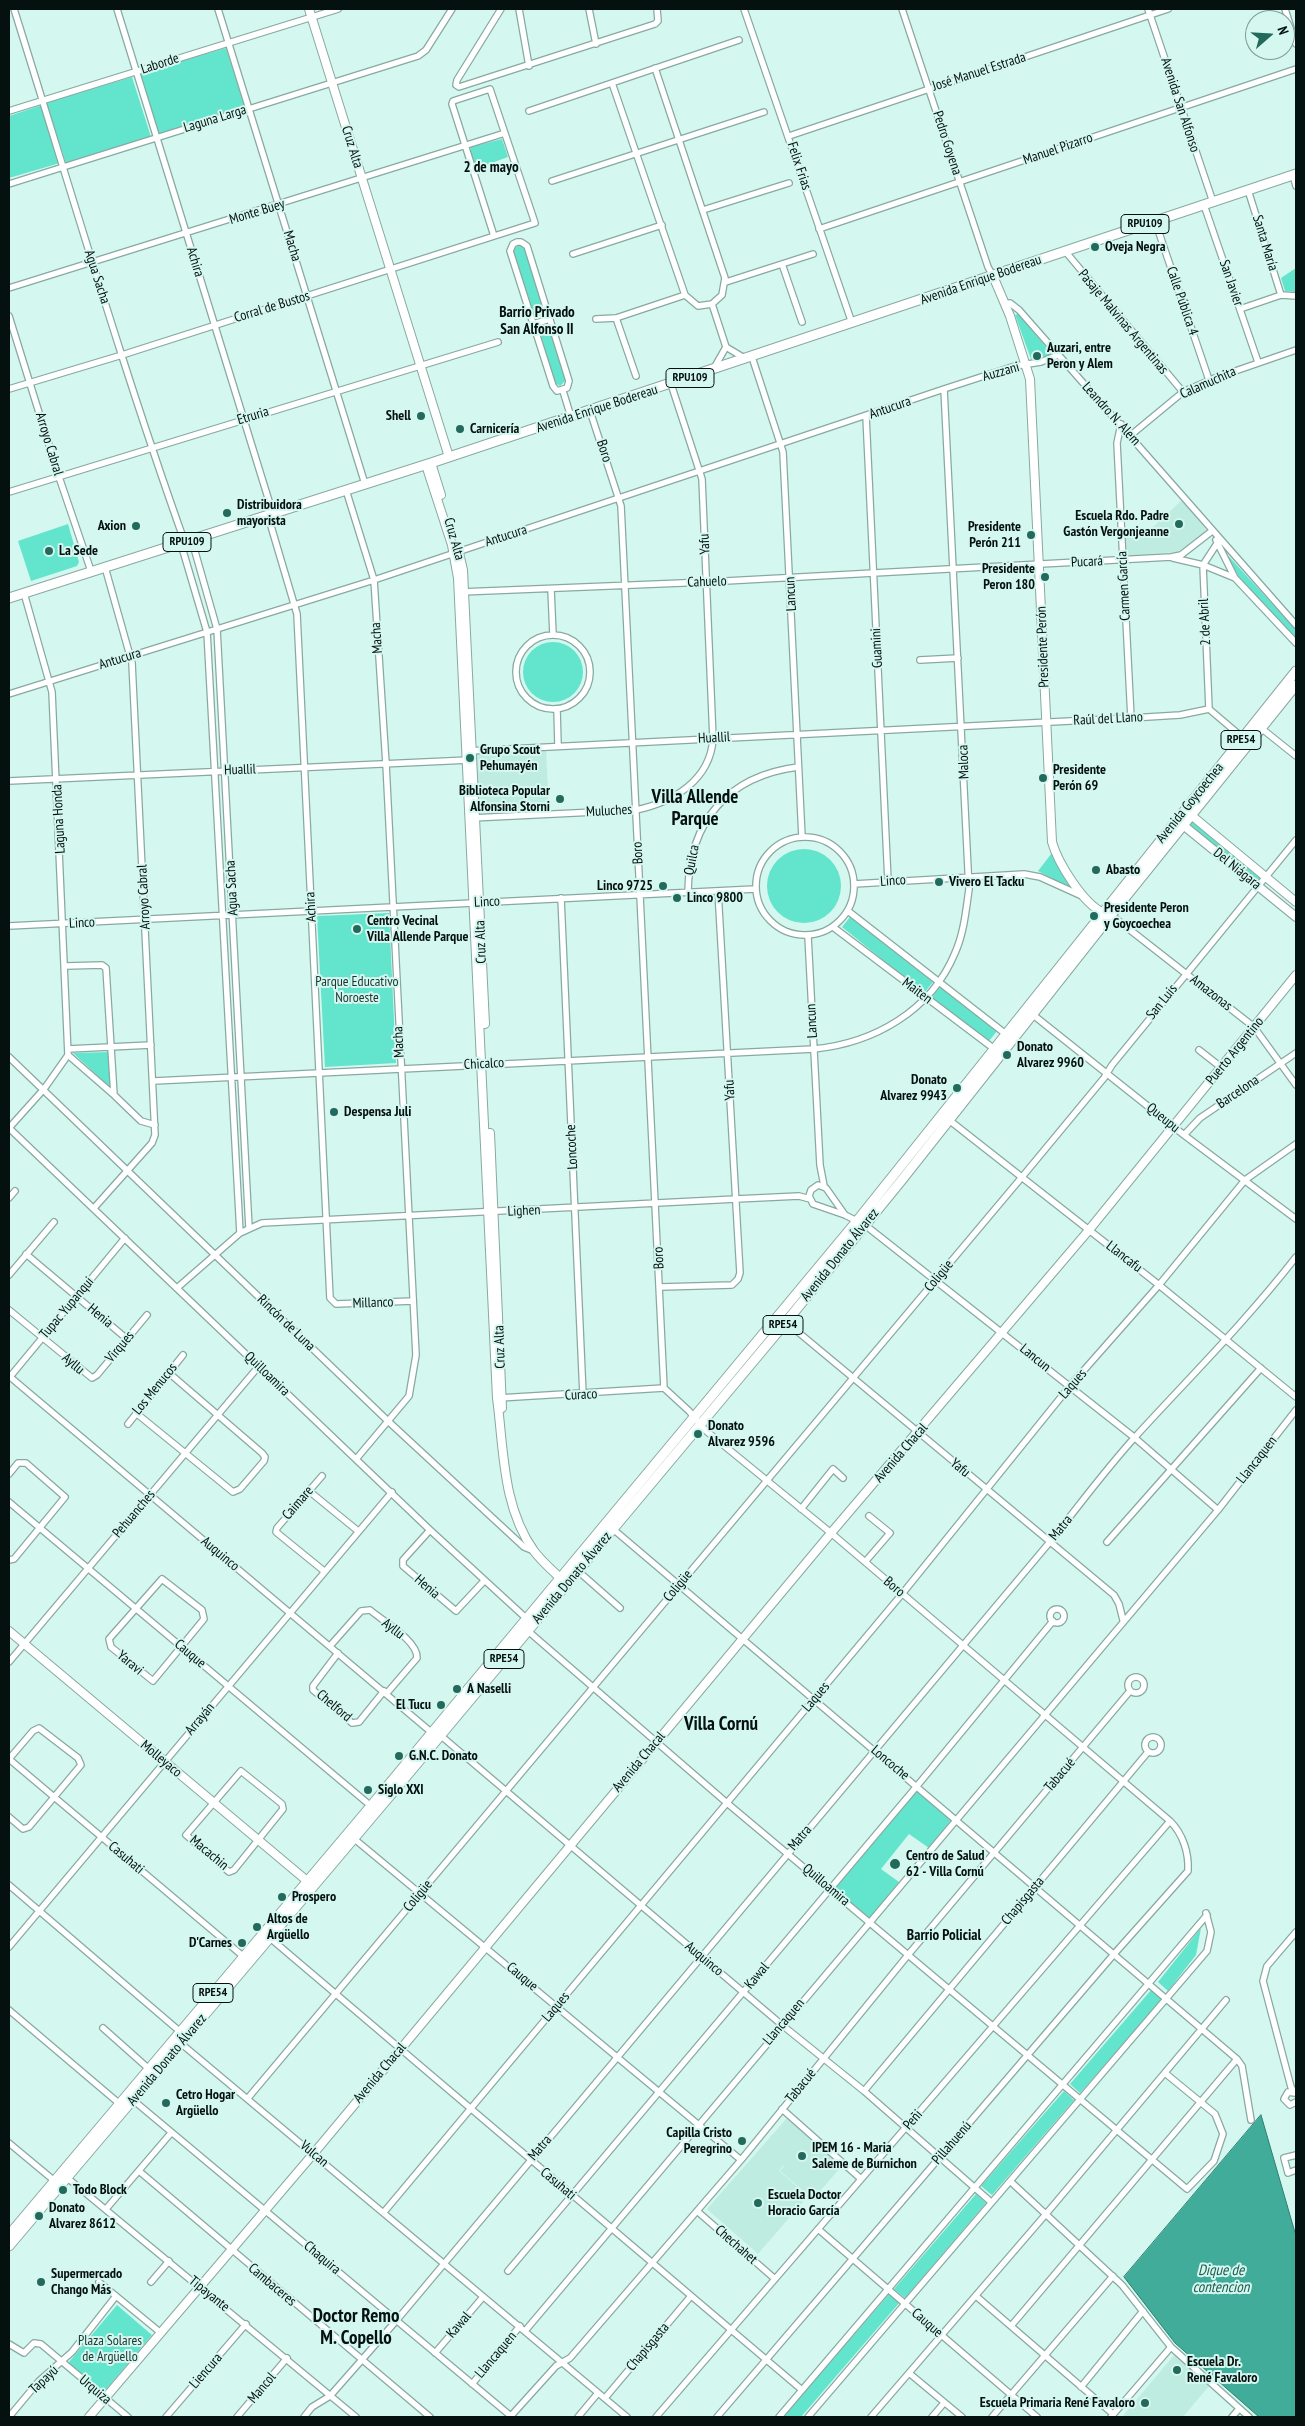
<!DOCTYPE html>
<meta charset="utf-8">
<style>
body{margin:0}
#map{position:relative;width:1305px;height:2426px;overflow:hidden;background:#d4f7ef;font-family:"PT Sans Narrow",sans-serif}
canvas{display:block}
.frame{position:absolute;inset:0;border:10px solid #05110f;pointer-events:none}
.north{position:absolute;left:1245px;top:10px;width:50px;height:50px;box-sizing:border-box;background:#d4f7ef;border:1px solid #819b95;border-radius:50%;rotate:71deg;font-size:14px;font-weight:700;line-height:20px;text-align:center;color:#05110f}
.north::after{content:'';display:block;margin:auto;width:18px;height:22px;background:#23695c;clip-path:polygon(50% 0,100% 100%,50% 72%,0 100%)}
</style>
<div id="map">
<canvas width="1305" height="2426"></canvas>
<div class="frame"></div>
<div class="north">N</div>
</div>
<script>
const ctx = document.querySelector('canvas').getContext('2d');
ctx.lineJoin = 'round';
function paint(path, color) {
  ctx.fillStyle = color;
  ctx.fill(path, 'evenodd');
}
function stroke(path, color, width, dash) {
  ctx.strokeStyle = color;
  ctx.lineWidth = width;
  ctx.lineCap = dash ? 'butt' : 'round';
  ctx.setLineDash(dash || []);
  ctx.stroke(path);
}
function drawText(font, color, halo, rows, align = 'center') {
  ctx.font = font + ' "PT Sans Narrow",sans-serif';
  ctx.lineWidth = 4;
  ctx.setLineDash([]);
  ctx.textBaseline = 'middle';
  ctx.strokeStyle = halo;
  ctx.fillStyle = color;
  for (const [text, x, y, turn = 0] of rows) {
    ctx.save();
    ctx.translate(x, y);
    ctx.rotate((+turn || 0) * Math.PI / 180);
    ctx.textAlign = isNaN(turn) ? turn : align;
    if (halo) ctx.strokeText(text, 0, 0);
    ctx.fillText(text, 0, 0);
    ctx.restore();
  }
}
paint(new Path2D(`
 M1182,500L1207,531L1177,552L1127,556L1125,530L1151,529Z
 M546,750L549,807L477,811L474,754Z
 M787,2118L842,2166L813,2199L780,2171L784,2166L783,2165L779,2171L808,2196L758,2254L707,2209Z
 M1175,2354L1209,2386L1183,2417H1122Z`), '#bfece1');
paint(new Path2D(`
 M226,48L245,108L155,135L136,74Z
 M132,77L151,137L66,163L46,103Z
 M42,105L60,163L9,178V116Z
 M502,139L508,157L475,169L470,152L471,147Z
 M519,244L526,247L547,313L534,317L514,253V249Z
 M1296,268V292L1285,291L1281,278Z
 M1018,314L1052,354L1034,360L1031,359L1015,315Z
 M549,322L566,380L560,386L555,383L538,325Z
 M68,524L79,562L77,566L31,581L18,541Z
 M1223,550L1296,630V640L1239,577Z
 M523 672a30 30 0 1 1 60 0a30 30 0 1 1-60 0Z
 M1193,820L1263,877L1257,884L1188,826Z
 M767 886a37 37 0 1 1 74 0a37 37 0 1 1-74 0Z
 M1055,849L1076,891L1038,871Z
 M389,913L396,1063L325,1067L317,916Z
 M850,917L933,982L924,993L842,927Z
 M940,986L997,1031L989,1041L931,999Z
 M111,1052L112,1089L73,1053Z
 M917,1788L952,1819L929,1848L909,1834L881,1869L899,1882L869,1919L833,1888Z
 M1201,1928L1196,1955L1168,1991L1158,1982Z
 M1152,1989L1163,1998L1080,2093L1070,2084Z
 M1064,2091L1074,2100L992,2195L981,2186Z
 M976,2194L986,2203L905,2298L894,2289Z
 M890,2293L900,2302L801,2417H783Z
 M117,2305L152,2335L103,2393L68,2363Z`), '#62e5cc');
const water = new Path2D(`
 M1261,2115L1296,2236V2417H1259L1175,2343L1124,2277Z`);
paint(water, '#40ac99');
stroke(water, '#2e7e70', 1);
const minor = new Path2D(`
 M14,9C70,187 122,367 185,543
 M117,9L273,514
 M218,9L365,484
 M501,9L457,80L456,85L459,87L655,24L658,21L657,9
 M519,9L529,66
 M589,9L596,44
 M744,9L852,323
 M902,9L988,267L993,276
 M1148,9L1213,202
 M1285,9L1296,44
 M655,68L725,278L722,295L712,304
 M612,83L685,295
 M9,111L338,9
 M529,111L739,40
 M789,136L1168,9
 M1293,175L1296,186
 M552,181L764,112
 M9,184L418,56L426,50L452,9
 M1248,190L1281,295
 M1204,205L1258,362
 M703,210L789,183
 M1155,221L1209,380
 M819,229L1296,69
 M517,242H521L527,246L569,381L567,388L557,391L553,386L510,251L513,244Z
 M1065,251L1183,392
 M573,254L662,225
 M782,264L802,322
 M726,282L813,254
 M9,288L505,133
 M1006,304L1010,303L1019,310L1296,625
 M1240,309L1281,295L1296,296
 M9,316L59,477L91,571
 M616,318L636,376
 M596,319L616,318L685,295L698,306L712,304L726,347L746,359
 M533,324L550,319
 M752,357L783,452L802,837
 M714,368L726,347
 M9,389L122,355L535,223L490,89L453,101L452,104L494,236
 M563,391L571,417
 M590,411L621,506L664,1388L689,1411L705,1430L831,1533L1170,1821C1183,1834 1189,1853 1188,1871L1115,1953L717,2417
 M866,416L888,881
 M1121,424L1117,443L1131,718
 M1131,435L1183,392L1215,378L1296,350
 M346,490L374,580L386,764L416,1355L409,1396L357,1458
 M9,492L498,342
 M268,516L297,614L330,1298L336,1304L413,1301
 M1216,540L1234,576
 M192,541L217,629L249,1228
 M181,544L207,632L240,1233
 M1173,558L1203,565L1235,578L1296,643
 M551,589L553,635
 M461,592L707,582L1171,557L1181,555L1212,531
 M24,593L52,692L68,1055L114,1095
 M516 672a37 37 0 1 1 74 0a37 37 0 1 1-74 0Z
 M920,660L958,658
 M9,694L374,580L944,389L1015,366L1041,362L1058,355
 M557,709L558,745
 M1209,709L1203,565L1220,539
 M1209,709L1242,737
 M1261,728L1296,756
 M468,751L1131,718L1180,715L1209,709
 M9,781L469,760
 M472,818L636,810C674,802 710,780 713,739L702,479L671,384
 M756 886a49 49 0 1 1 98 0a49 49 0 1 1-98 0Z
 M854,884L1024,874L1040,877L1082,896
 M688,892C689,821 728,776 798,767
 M561,898L583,1395
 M848,911L1007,1035
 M1111,915L1254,1027L1296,1085
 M9,926L755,889
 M833,927L997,1051
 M808,936L820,1165L824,1186
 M66,966L102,965L106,968L114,1095L141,1121L155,1125
 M1032,1014L1184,1135L1296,1219
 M68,1049L151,1045
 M1199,1050L1222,1068
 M9,1057L389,1422L524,1547L534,1551
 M154,1081L814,1049C874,1043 931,1011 955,953C964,933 966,910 969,889L944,389
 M949,1120L1159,1285L1296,1397
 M9,1128L430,1530L527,1619
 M9,1128L44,1089L68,1055
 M1184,1135L1200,1118L1296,1053
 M9,1198L15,1191
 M94,1208L152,1143L155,1135L132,663L105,567
 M845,1215L826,1188L818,1185L811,1190L809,1196L813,1204L845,1215L865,1225L1135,1438L1218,1510
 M26,1254L127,1339
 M9,1275L54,1222
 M661,1287L732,1285L738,1279L740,1273L718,891
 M177,1288L240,1233L262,1223L736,1199L799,1196L810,1199
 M9,1310L92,1378L97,1375L147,1315
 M786,1322L1114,1595L1119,1604L1123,1620
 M9,1376L431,1732
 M9,1378L125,1238
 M499,1398L664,1388
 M136,1413L233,1492L240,1489L264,1461L265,1457L262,1453L169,1373
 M128,1424L183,1355
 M9,1474L18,1463H26L65,1497L14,1559L9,1560
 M322,1476L277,1528L276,1532L324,1571
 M309,1491L358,1531
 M9,1502L371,1806
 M801,1509L833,1469L843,1478
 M613,1529L1237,2059L1242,2066L1251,2120
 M430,1530L403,1560V1566L456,1611L484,1581
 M1107,1542L1261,1368
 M865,1562L890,1533L869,1516
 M578,1571L620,1608
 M162,1579L202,1610L204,1619L153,1681L111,1647L109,1639Z
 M1050 1616a7 7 0 1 1 14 0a7 7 0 1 1-14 0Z
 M528,1631L727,1803L1187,2189L1214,2161L1223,2134L1215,2114L1165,2073
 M330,1646L361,1611L370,1610C383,1621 418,1641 417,1658L387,1693
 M338,1653L313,1686V1690L352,1723L359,1722L384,1691
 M9,1662L259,1366
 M1128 1685a8 8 0 1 1 16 0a8 8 0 1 1-16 0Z
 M440,1735L782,2025L864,2091L991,2202
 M1145 1745a8 8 0 1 1 16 0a8 8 0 1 1-16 0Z
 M9,1759L244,1957
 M9,1759L33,1731L39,1728L78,1758L81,1765L29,1827L23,1829L9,1817
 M241,1771L282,1804L283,1809L234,1870L229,1872L186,1835Z
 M352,1837L741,2160
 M9,1885L177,2029L184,2046L627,2417
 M1296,1932L1267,1966L1263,1981L1291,2087L1294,2092H1296
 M270,1938L802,2390
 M9,1947L392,1492
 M9,2010L121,2105
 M103,2028L149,2069
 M864,2091L1148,1752
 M1295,2093L1288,2092L1284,2099L1290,2105L1296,2102
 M248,2098L1022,1177L1104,1078L1112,1065L1296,840
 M133,2100L512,2417
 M782,2109L861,2179
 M9,2143L57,2183
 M1296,2155L1284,2158L1288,2173L1296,2170
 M139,2171L430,2417
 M65,2176L356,2417
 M1010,2181L1122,2285L1171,2347L1249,2417
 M106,2209L171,2133
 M697,2211L775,2279
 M384,2212L902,1594L1070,1386L1159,1285L1245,1180L1296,1144
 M818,2229L1037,2417
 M508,2271L917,1786L1053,1621
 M99,2282L161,2333
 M151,2282L169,2261
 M976,2296L1113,2414
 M1011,2326L1237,2059
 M525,2331L1218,1510L1296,1410
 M9,2344L24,2353L34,2343L41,2344L128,2417
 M435,2353L483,2297
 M909,2373L962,2417
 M472,2384L520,2326
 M1081,2387L1143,2311
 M605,2398L691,2296
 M9,2417L39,2381L72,2352L116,2296
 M166,2417L246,2324
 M237,2417L287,2358
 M304,2417L312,2407L330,2396L396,2321L1049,1543C1078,1507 1105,1470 1136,1436C1190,1377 1247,1320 1296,1257
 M510,2417L556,2366L570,2358L741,2160L908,1955L1130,1691
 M578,2417L598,2393
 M656,2417L1170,1821
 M779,2417L1207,1915
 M808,2417L1207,1951L1211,1932L1206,1913
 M871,2417L1046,2214L1226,2000
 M932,2417L944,2403
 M992,2417L1113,2276
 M1111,2417L1171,2347
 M1232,2417L1239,2409`);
const secondary = new Path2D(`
 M309,9L449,457
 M993,276L1010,316L1030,379L1052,842C1058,863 1083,903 1102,912
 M431,463L441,495
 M426,465L452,545L458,578L497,1398C504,1450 502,1506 534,1551C543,1563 556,1574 567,1584
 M458,549L463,570L464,592L485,1024
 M1187,817L1191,815L1296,902
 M1184,821L1183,825L1296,917
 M490,1133L502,1408
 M9,1631L312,1885
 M89,2417L314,2153L831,1533L1089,1230L1296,975`);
const primary = new Path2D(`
 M9,598L431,463L1296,174
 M9,2235L371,1806L857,1221L1296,671
 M9,2246L399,1785L786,1322L901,1181L1111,915L1296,685`);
stroke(minor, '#88a9a1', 8);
stroke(secondary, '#88a9a1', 10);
stroke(primary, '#88a9a1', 11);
stroke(minor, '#fff', 5.5);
stroke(secondary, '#fff', 8);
stroke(primary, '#fff', 9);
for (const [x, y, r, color] of [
 [1095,247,5,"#23695c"],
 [1037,356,5,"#23695c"],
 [421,416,5,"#23695c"],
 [460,429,5,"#23695c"],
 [227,513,5,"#23695c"],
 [1179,524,5,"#23695c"],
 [136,526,5,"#23695c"],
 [1031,535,5,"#23695c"],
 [49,551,5,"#23695c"],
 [1045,577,5,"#23695c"],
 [470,758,5,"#23695c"],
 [1043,778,5,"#23695c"],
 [560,799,5,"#23695c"],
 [1096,870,5,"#23695c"],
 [939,882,5,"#23695c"],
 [663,886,5,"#23695c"],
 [677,898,5,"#23695c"],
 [1094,916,5,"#23695c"],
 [357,929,5,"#23695c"],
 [1007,1055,5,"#23695c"],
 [957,1088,5,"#23695c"],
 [334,1112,5,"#23695c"],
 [698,1434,5,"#23695c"],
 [457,1689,5,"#23695c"],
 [441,1705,5,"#23695c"],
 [399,1756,5,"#23695c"],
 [368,1790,5,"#23695c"],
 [895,1864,6,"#23695c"],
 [282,1897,5,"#23695c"],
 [257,1927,5,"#23695c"],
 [242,1943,5,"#23695c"],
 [166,2103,5,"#23695c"],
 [742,2141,5,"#23695c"],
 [802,2156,5,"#23695c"],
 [63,2190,5,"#23695c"],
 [758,2203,5,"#23695c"],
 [39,2216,5,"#23695c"],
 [41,2282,5,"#23695c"],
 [1177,2370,5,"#23695c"],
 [1145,2403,5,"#23695c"]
]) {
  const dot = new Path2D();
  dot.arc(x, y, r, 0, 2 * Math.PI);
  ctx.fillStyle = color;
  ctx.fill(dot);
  stroke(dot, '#d4f7ef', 2);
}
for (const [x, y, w] of [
 [1145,224,48],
 [690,378,48],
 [187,542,48],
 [1241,740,40],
 [783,1325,40],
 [504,1659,40],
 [213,1993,40]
]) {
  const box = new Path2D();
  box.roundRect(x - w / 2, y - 9.5, w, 19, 4);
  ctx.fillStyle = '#d4f7ef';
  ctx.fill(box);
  stroke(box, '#05110f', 1);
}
drawText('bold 12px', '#05110f', null, [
 ["RPU109",1145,224],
 ["RPU109",690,378],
 ["RPU109",187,542],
 ["RPE54",1241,740],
 ["RPE54",783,1325],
 ["RPE54",504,1659],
 ["RPE54",213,1993]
]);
drawText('14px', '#05110f', '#d4f7ef', [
 ["Laborde",160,64,-18],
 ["José Manuel Estrada",979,72,-18],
 ["Avenida San Alfonso",1180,105,72],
 ["Laguna Larga",215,119,-17],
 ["Pedro Goyena",947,143,72],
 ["Cruz Alta",352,147,73],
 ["Manuel Pizarro",1058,149,-19],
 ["Felix Frias",799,166,72],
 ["Monte Buey",257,212,-17],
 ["Santa María",1265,243,73],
 ["Macha",292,246,73],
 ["Achira",195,262,73],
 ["Agua Sacha",97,277,72],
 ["Avenida Enrique Bodereau",981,280,-19],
 ["San Javier",1231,283,71],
 ["Calle Pública 4",1182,301,71],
 ["Corral de Bustos",272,307,-17],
 ["Pasaje Malvinas Argentinas",1123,322,50],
 ["Auzzani",1001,372,-16],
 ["Calamuchita",1208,383,-24],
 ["Antucura",890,408,-19],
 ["Avenida Enrique Bodereau",597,409,-18],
 ["Leandro N. Alem",1111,414,48],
 ["Etruria",253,416,-17],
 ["Arroyo Cabral",49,444,73],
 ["Boro",604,451,72],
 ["Antucura",506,536,-18],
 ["Cruz Alta",454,539,74],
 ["Yafu",705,544,-93],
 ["Pucará",1087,562,-3],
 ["Cahuelo",707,582,-2],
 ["Carmen García",1124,586,-93],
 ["Lancun",791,594,-93],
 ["2 de Abril",1205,622,-93],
 ["Macha",377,638,-94],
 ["Presidente Perón",1043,647,-92],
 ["Guamini",877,648,-93],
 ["Antucura",120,659,-17],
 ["Raúl del Llano",1108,719,-3],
 ["Huallil",714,738,-3],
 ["Maloca",964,762,-92],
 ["Huallil",240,770,-2],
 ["Avenida Goycoechea",1190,803,-51],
 ["Muluches",609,811,-3],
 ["Laguna Honda",59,819,-93],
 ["Boro",638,853,-93],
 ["Quilca",692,860,-79],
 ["Del Niágara",1237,869,39],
 ["Linco",893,881,-4],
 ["Agua Sacha",232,888,-93],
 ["Arroyo Cabral",144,897,-93],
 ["Linco",487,902,-3],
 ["Achira",311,907,-93],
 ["Linco",82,923,-3],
 ["Cruz Alta",481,942,-92],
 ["Maiten",917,991,37],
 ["Amazonas",1211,993,38],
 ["San Luis",1162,1002,-51],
 ["Lancun",812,1021,-93],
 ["Macha",399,1042,-93],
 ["Puerto Argentino",1235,1051,-51],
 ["Chicalco",484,1064,-3],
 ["Yafu",730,1090,-93],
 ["Barcelona",1238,1092,-34],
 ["Queupu",1163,1118,39],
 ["Loncoche",572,1147,-93],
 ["Lighen",524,1211,-3],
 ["Avenida Donato Álvarez",840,1255,-51],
 ["Llancafu",1124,1257,38],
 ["Boro",659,1258,-93],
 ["Coligüe",939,1276,-50],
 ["Millanco",373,1303,-2],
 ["Tupac Yupanqui",67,1308,-50],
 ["Henia",100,1316,40],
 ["Rincón de Luna",286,1323,44],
 ["Virques",120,1347,-50],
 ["Cruz Alta",500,1347,-92],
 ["Lancun",1035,1358,39],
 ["Ayllu",73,1364,40],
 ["Quilloamira",267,1374,44],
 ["Laques",1073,1384,-49],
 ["Los Menucos",155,1389,-51],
 ["Curaco",581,1395,-3],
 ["Avenida Chacal",901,1453,-49],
 ["Llancaquen",1257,1460,-52],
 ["Yafu",960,1468,40],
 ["Caimare",298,1503,-49],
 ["Pehuanches",134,1514,-50],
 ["Matra",1061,1528,-51],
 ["Auquinco",220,1554,40],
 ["Avenida Donato Álvarez",572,1578,-50],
 ["Coligüe",678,1586,-50],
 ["Henia",427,1587,41],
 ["Boro",894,1587,40],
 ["Ayllu",393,1629,38],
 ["Cauque",190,1654,40],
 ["Yaravi",130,1663,40],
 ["Laques",816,1697,-50],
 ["Chelford",334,1706,40],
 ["Arrayán",200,1719,-50],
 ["Molleyaco",161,1759,40],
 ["Avenida Chacal",639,1762,-50],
 ["Loncoche",890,1763,40],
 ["Tabacué",1060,1775,-50],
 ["Matra",800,1838,-50],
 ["Macachin",209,1853,40],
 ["Casuhati",126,1858,40],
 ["Quilloamira",826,1885,40],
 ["Coligüe",418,1896,-50],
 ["Chapisgasta",1023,1901,-50],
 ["Auquinco",704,1959,40],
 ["Kawal",757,1976,-50],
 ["Cauque",522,1977,40],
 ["Laques",556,2007,-50],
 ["Llancaquen",784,2022,-50],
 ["Avenida Donato Álvarez",167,2060,-50],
 ["Avenida Chacal",380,2073,-50],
 ["Tabacué",801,2086,-51],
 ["Peñi",913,2120,-49],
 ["Pillahuenú",952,2143,-49],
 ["Matra",540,2148,-50],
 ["Vulcan",314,2154,40],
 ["Casuhati",558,2184,40],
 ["Chechahet",736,2245,41],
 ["Chaquira",322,2258,40],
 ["Cambaceres",272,2285,40],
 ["Tipayante",209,2294,39],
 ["Cauque",927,2323,41],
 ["Kawal",459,2325,-49],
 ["Chapisgasta",648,2347,-50],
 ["Llancaquen",496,2355,-50],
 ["Liencura",206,2371,-49],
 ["Tapayú",44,2380,-43],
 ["Mancol",262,2388,-50],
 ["Urquiza",95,2390,40]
]);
drawText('bold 14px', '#05110f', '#d4f7ef', [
 ["Oveja Negra",1105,247],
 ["Auzari, entre",1047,348],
 ["Peron y Alem",1047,364],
 ["Shell",411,416,"right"],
 ["Carnicería",470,429],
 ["Distribuidora",237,505],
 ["mayorista",237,521],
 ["Escuela Rdo. Padre",1169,516,"right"],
 ["Gastón Vergonjeanne",1169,532,"right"],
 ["Axion",126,526,"right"],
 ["Presidente",1021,527,"right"],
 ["Perón 211",1021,543,"right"],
 ["La Sede",59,551],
 ["Presidente",1035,569,"right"],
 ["Peron 180",1035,585,"right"],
 ["Grupo Scout",480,750],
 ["Pehumayén",480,766],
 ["Presidente",1053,770],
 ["Perón 69",1053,786],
 ["Biblioteca Popular",550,791,"right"],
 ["Alfonsina Storni",550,807,"right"],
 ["Abasto",1106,870],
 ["Vivero El Tacku",949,882],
 ["Linco 9725",653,886,"right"],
 ["Linco 9800",687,898],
 ["Presidente Peron",1104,908],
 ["y Goycoechea",1104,924],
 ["Centro Vecinal",367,921],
 ["Villa Allende Parque",367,937],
 ["Donato",1017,1047],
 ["Alvarez 9960",1017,1063],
 ["Donato",947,1080,"right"],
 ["Alvarez 9943",947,1096,"right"],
 ["Despensa Juli",344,1112],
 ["Donato",708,1426],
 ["Alvarez 9596",708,1442],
 ["A Naselli",467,1689],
 ["El Tucu",431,1705,"right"],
 ["G.N.C. Donato",409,1756],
 ["Siglo XXI",378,1790],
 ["Centro de Salud",906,1856],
 ["62 - Villa Cornú",906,1872],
 ["Prospero",292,1897],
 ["Altos de",267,1919],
 ["Argüello",267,1935],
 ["D'Carnes",232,1943,"right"],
 ["Cetro Hogar",176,2095],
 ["Argüello",176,2111],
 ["Capilla Cristo",732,2133,"right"],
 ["Peregrino",732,2149,"right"],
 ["IPEM 16 - Maria",812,2148],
 ["Saleme de Burnichon",812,2164],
 ["Todo Block",73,2190],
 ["Escuela Doctor",768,2195],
 ["Horacio García",768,2211],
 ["Donato",49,2208],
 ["Alvarez 8612",49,2224],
 ["Supermercado",51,2274],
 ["Chango Más",51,2290],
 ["Escuela Dr.",1187,2362],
 ["René Favaloro",1187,2378],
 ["Escuela Primaria René Favaloro",1135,2403,"right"]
], 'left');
drawText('14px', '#1c342f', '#d4f7ef', [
 ["Parque Educativo",357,982],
 ["Noroeste",357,998],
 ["Plaza Solares",110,2341],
 ["de Argüello",110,2357]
]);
drawText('bold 15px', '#05110f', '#d4f7ef', [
 ["2 de mayo",491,168],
 ["Barrio Privado",537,313],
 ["San Alfonso II",537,330],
 ["Barrio Policial",944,1936]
]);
drawText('italic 15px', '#1f5a4f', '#d4f7ef', [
 ["Dique de",1221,2271],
 ["contencion",1221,2288]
]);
drawText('bold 19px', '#05110f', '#d4f7ef', [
 ["Villa Allende",695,798],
 ["Parque",695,820],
 ["Villa Cornú",721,1725],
 ["Doctor Remo",356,2317],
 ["M. Copello",356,2339]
]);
</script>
